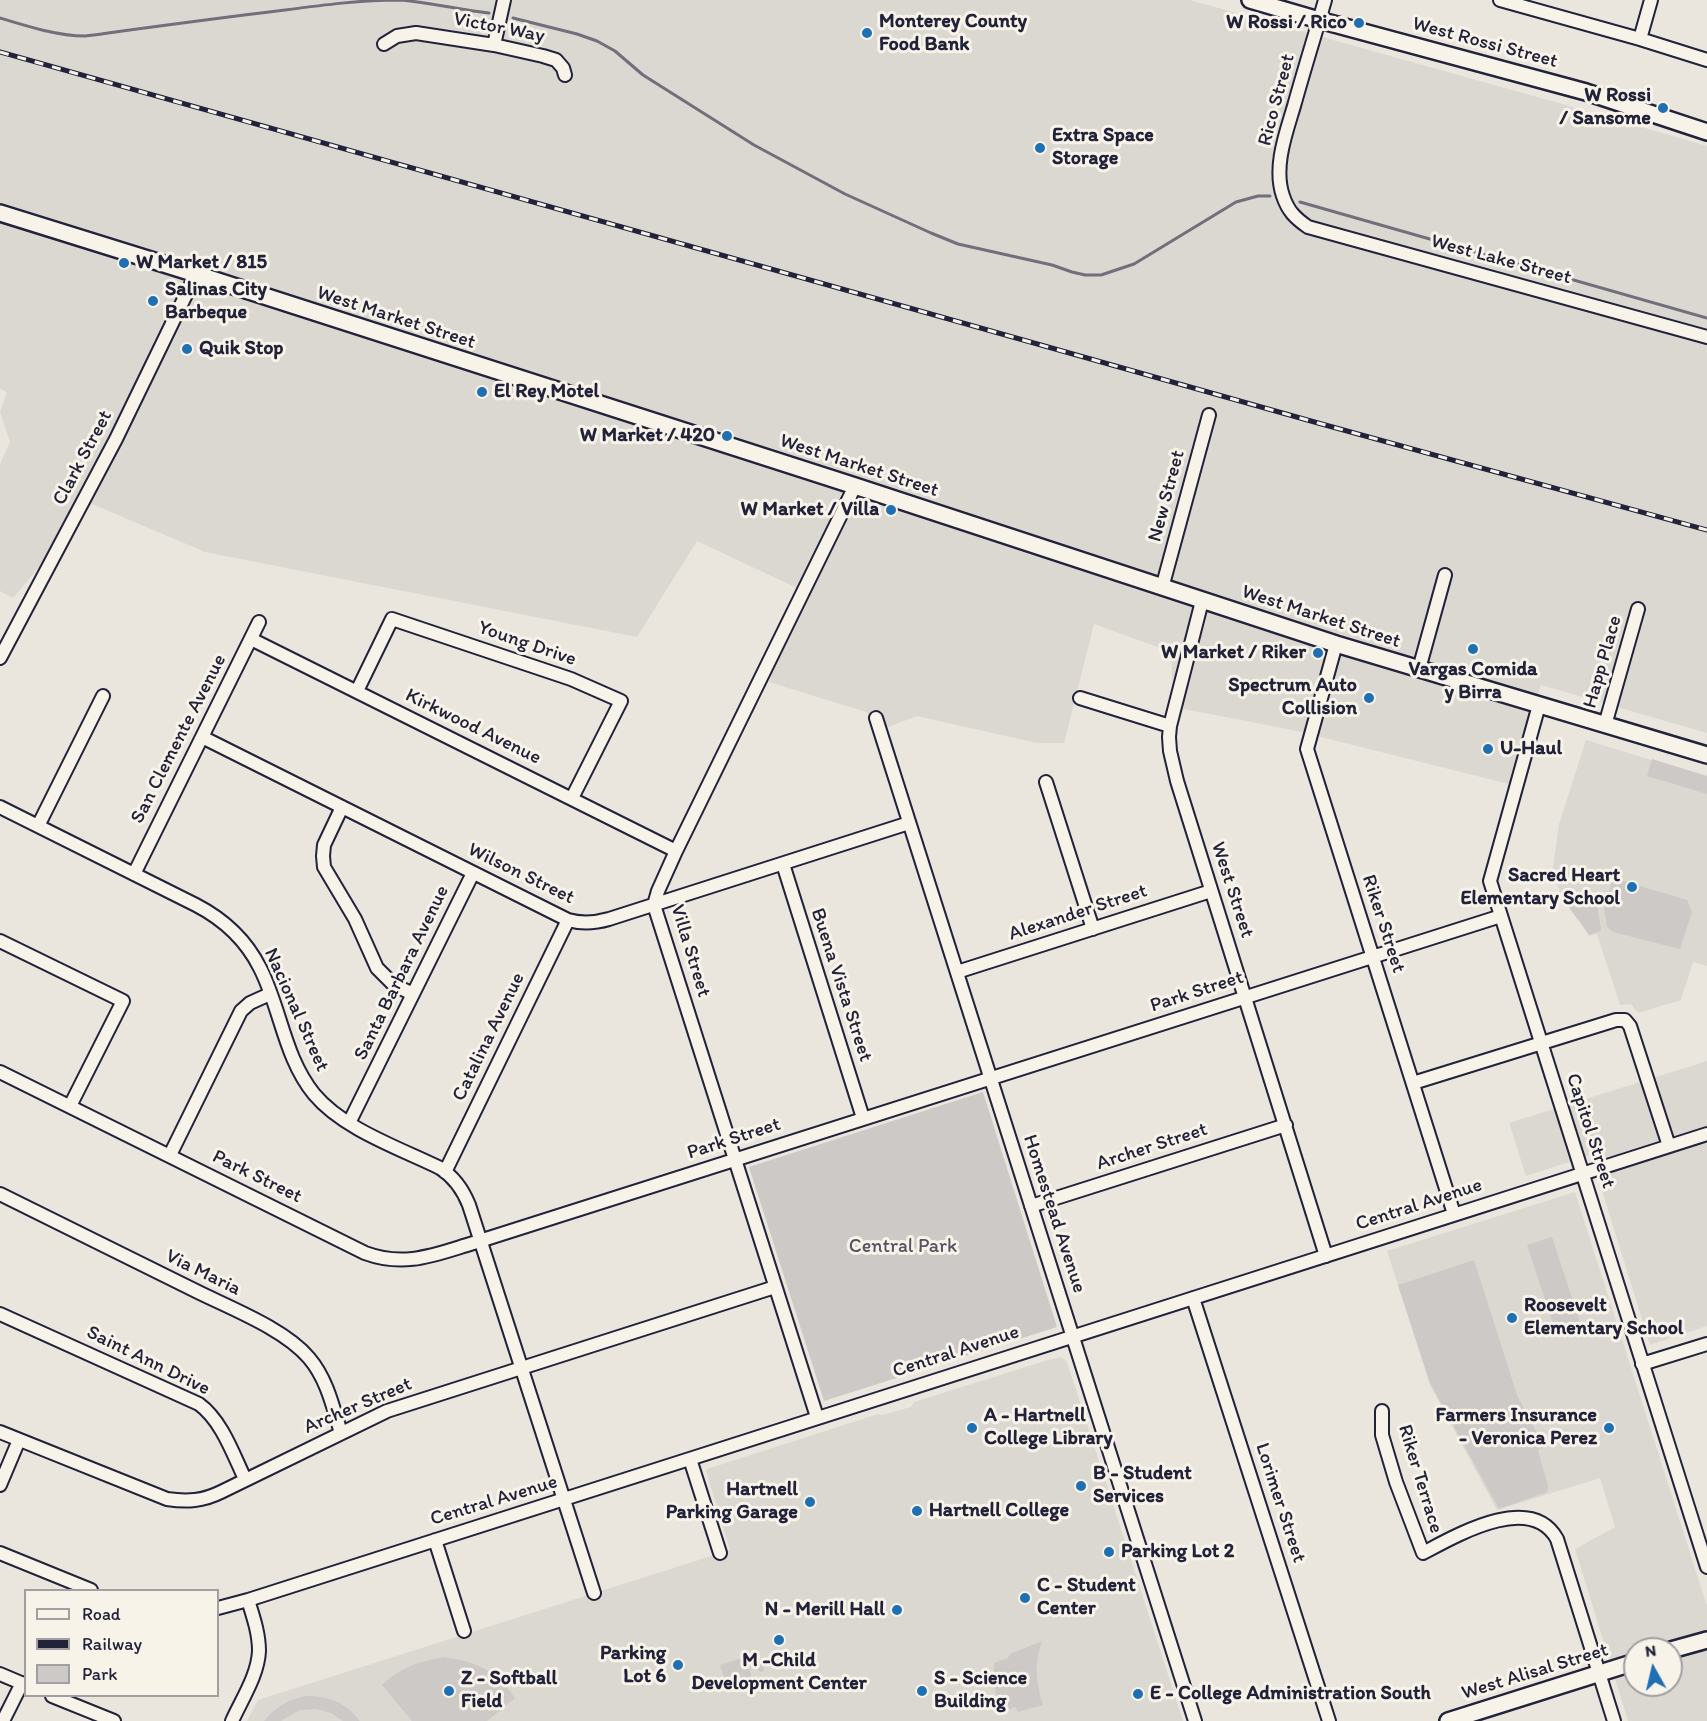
<!DOCTYPE html>
<style>
body{margin:0}
#map{position:relative;width:1707px;height:1721px;overflow:hidden;background:#eae6de;font-family:Itim,sans-serif}
canvas{display:block}
.legend{position:absolute;left:24px;top:1589px;width:195px;height:108px;box-sizing:border-box;background:#f7f3e8;border:2px solid #a29fa3;margin:0;padding:8px 10px;list-style:none;font-size:18px;color:#22223b}
.legend li{display:flex;align-items:center;gap:12px;height:30px}
.legend b{width:30px;border:2px solid #a29fa3}
.north{position:absolute;left:1623px;top:1637px;width:60px;height:60px;box-sizing:border-box;background:#f7f3e8;border:2px solid #a29fa3;border-radius:50%;rotate:352deg;font-size:16px;font-weight:700;line-height:24px;text-align:center;color:#22223b}
.north::after{content:'';display:block;margin:auto;width:21px;height:27px;background:#1f6fb2;clip-path:polygon(50% 0,100% 100%,50% 72%,0 100%)}
</style>
<div id="map">
<canvas width="1707" height="1721"></canvas>
<ul class="legend">
<li><b style="height:8px;background:#f7f3e8"></b>Road</li>
<li><b style="height:8px;background:#22223b"></b>Railway</li>
<li><b style="height:16px;background:#cdc9c6"></b>Park</li>
</ul>
<div class="north">N</div>
</div>
<script>
const ctx = document.querySelector('canvas').getContext('2d');
ctx.lineJoin = 'round';
function paint(path, color) {
  ctx.fillStyle = color;
  ctx.fill(path, 'evenodd');
}
function stroke(path, color, width, dash) {
  ctx.strokeStyle = color;
  ctx.lineWidth = width;
  ctx.lineCap = dash ? 'butt' : 'round';
  ctx.setLineDash(dash || []);
  ctx.stroke(path);
}
function drawText(font, color, halo, rows, align = 'center') {
  ctx.font = font + ' Itim,sans-serif';
  ctx.lineWidth = 6;
  ctx.setLineDash([]);
  ctx.textBaseline = 'middle';
  ctx.strokeStyle = halo;
  ctx.fillStyle = color;
  for (const [text, x, y, turn = 0] of rows) {
    ctx.save();
    ctx.translate(x, y);
    ctx.rotate((+turn || 0) * Math.PI / 180);
    ctx.textAlign = isNaN(turn) ? turn : align;
    if (halo) ctx.strokeText(text, 0, 0);
    ctx.fillText(text, 0, 0);
    ctx.restore();
  }
}
paint(new Path2D(`
 M0,0H1190L1555,102L1707,146V733L1541,685L1509,784L1297,731L1174,707L1171,652L1094,624L1064,743H1037L917,716L888,727L866,712L769,682L801,590L697,541L637,637L205,552L92,504L13,598L0,591V464L10,442L0,412L7,392L0,389Z
 M1586,740L1707,777V966L1693,962L1681,1000L1638,1013L1631,1004L1620,1005L1597,934L1589,936L1579,920L1564,901L1552,873L1559,824Z
 M1707,1061V1326L1650,1345L1591,1155L1526,1176L1509,1123Z
 M1575,1192L1707,1606V1721H1628L1575,1549L1615,1527L1600,1478L1497,1510L1430,1385L1387,1251ZM1635,1649H1671V1685H1635Z
 M1060,1357L1066,1360L1068,1365L1183,1721H247L258,1700L730,1550L706,1471L707,1469L878,1414L882,1415L911,1407L914,1402L1048,1360Z`), '#dbd8d2');
paint(new Path2D(`
 M1652,759L1707,776V794L1647,776Z
 M1613,878L1687,900L1692,912L1680,949L1613,932L1607,927L1604,908Z
 M1571,893L1585,901L1597,905L1601,929L1600,931L1589,935C1582,924 1567,907 1563,897Z
 M983,1092L1057,1327L824,1401L749,1167Z
 M1552,1237L1580,1322L1555,1330L1527,1245Z
 M1474,1260L1517,1395L1544,1447L1538,1450L1548,1486L1547,1492L1499,1509L1430,1383L1398,1285Z
 M1042,1641C1034,1665 1036,1681 1043,1705L1018,1712L1015,1707L1001,1712C995,1695 993,1681 994,1663L1008,1658L1010,1654Z
 M755,1654L763,1664L764,1671L760,1672L755,1667L748,1665L751,1674L750,1679L730,1685L726,1684L720,1665Z
 M443,1657C477,1662 495,1669 515,1698L487,1721H412L382,1685C401,1667 418,1662 443,1657Z
 M307,1696C330,1696 346,1703 360,1721H343L331,1713L316,1709L301,1710L294,1713L281,1721H264C276,1706 289,1699 307,1696Z`), '#cdc9c6');
stroke(new Path2D(`
 M0,18C26,26 58,36 85,36C152,27 218,18 285,10C323,5 361,0 399,0C429,2 459,10 489,13
 M513,18L577,34L597,41L615,51L643,75L754,145L845,194L931,233L958,244L1052,265L1072,272L1085,275H1101L1134,264L1236,202L1258,196H1270
 M1300,202L1707,318`), '#716f7b', 3);
const minor = new Path2D(`
 M1325,0C1315,35 1304,70 1294,106C1286,133 1273,167 1283,196C1288,211 1295,218 1308,227L1707,337
 M1500,0L1640,39L1707,60
 M1640,39L1651,0
 M384,44L397,36L416,33L494,45L543,56L556,60L563,68L565,75
 M494,45L504,0
 M1162,588L1209,415
 M1202,601L1170,726L1169,737L1170,751L1177,781L1326,1256
 M251,639L676,851
 M1336,644L1307,749L1454,1214
 M0,658L116,439L196,274
 M1419,669L1445,575
 M357,691L392,619L571,679L621,701L572,798
 M1080,698L1170,726
 M1539,705L1490,881L1707,1567
 M876,718L1195,1721
 M1605,725L1638,609
 M202,737L568,920C582,924 595,923 609,919L909,823
 M1046,782L1093,929
 M0,807L196,905C223,919 246,940 260,968C281,1009 284,1057 314,1094C343,1129 399,1148 440,1168C454,1177 463,1190 469,1205L594,1593
 M342,807L324,845L323,856L324,867L355,919L377,968L394,985L413,994
 M38,826L103,696
 M783,864L863,1118
 M134,874L259,622
 M0,941L123,1001L70,1106
 M957,972L1211,891
 M0,1072L365,1253C403,1267 431,1256 467,1245L1501,916
 M1413,1083L1616,1020H1625L1630,1026L1669,1146
 M349,1123L473,873
 M170,1155L241,1011L250,1003L270,994
 M445,1172L568,920
 M0,1194C65,1226 131,1259 196,1291C230,1308 285,1329 309,1358C327,1379 333,1407 341,1433
 M1031,1206L1286,1125
 M1193,1298L1329,1721
 M0,1314L199,1404C222,1421 233,1454 245,1479
 M1642,1364L1707,1344
 M1382,1411V1435L1396,1482L1423,1553C1457,1535 1531,1492 1557,1539L1614,1721
 M817,1417L654,905L658,891L676,851L855,486
 M0,1432L167,1499C187,1502 203,1501 221,1492L387,1411L775,1287
 M690,1459L720,1553
 M0,1485L19,1440
 M435,1540L464,1631
 M0,1553L91,1590
 M218,1608L248,1600L1707,1134
 M0,1674L26,1685
 M52,1696L114,1721
 M3,1721L22,1683
 M232,1721C242,1699 258,1675 259,1651C259,1633 253,1616 248,1600`);
const major = new Path2D(`
 M1250,0L1319,20L1586,92L1707,132
 M0,213L196,274L855,486L1336,644L1707,755
 M1671,1650L1707,1640
 M1448,1721L1635,1662`);
stroke(minor, '#22223b', 16);
stroke(major, '#22223b', 20);
stroke(minor, '#f7f3e8', 12);
stroke(major, '#f7f3e8', 15);
const rail = new Path2D(`
 M0,52L1318,423L1707,530`);
stroke(rail, '#22223b', 5);
stroke(rail, '#f7f3e8', 3, [9]);
for (const [x, y, r, color] of [
 [1359,23,6,"#1f6fb2"],
 [867,33,6,"#1f6fb2"],
 [1663,108,6,"#1f6fb2"],
 [1040,148,6,"#1f6fb2"],
 [124,263,6,"#1f6fb2"],
 [153,301,6,"#1f6fb2"],
 [187,349,6,"#1f6fb2"],
 [482,392,6,"#1f6fb2"],
 [727,436,6,"#1f6fb2"],
 [891,510,6,"#1f6fb2"],
 [1473,649,6,"#1f6fb2"],
 [1318,653,6,"#1f6fb2"],
 [1369,698,6,"#1f6fb2"],
 [1488,749,6,"#1f6fb2"],
 [1632,887,6,"#1f6fb2"],
 [1512,1318,6,"#1f6fb2"],
 [972,1428,6,"#1f6fb2"],
 [1609,1428,6,"#1f6fb2"],
 [1081,1486,6,"#1f6fb2"],
 [810,1502,6,"#1f6fb2"],
 [917,1511,6,"#1f6fb2"],
 [1109,1552,6,"#1f6fb2"],
 [1025,1598,6,"#1f6fb2"],
 [897,1610,6,"#1f6fb2"],
 [779,1640,6,"#1f6fb2"],
 [678,1665,6,"#1f6fb2"],
 [449,1691,6,"#1f6fb2"],
 [922,1691,6,"#1f6fb2"],
 [1138,1694,6,"#1f6fb2"]
]) {
  const dot = new Path2D();
  dot.arc(x, y, r, 0, 2 * Math.PI);
  ctx.fillStyle = color;
  ctx.fill(dot);
  stroke(dot, '#f7f3e8', 2);
}
drawText('bold 20px', '#22223b', '#f7f3e8', [
 ["Monterey County",879,22],
 ["Food Bank",879,45],
 ["W Rossi / Rico",1347,23,"right"],
 ["W Rossi",1651,96,"right"],
 ["/ Sansome",1651,119,"right"],
 ["Extra Space",1052,136],
 ["Storage",1052,159],
 ["W Market / 815",136,263],
 ["Salinas City",165,290],
 ["Barbeque",165,313],
 ["Quik Stop",199,349],
 ["El Rey Motel",494,392],
 ["W Market / 420",715,436,"right"],
 ["W Market / Villa",879,510,"right"],
 ["W Market / Riker",1306,653,"right"],
 ["Vargas Comida",1473,670,"center"],
 ["y Birra",1473,693,"center"],
 ["Spectrum Auto",1357,686,"right"],
 ["Collision",1357,709,"right"],
 ["U-Haul",1500,749],
 ["Sacred Heart",1620,876,"right"],
 ["Elementary School",1620,899,"right"],
 ["Roosevelt",1524,1306],
 ["Elementary School",1524,1329],
 ["A - Hartnell",984,1416],
 ["College Library",984,1439],
 ["Farmers Insurance",1597,1416,"right"],
 ["- Veronica Perez",1597,1439,"right"],
 ["B - Student",1093,1474],
 ["Services",1093,1497],
 ["Hartnell",798,1490,"right"],
 ["Parking Garage",798,1513,"right"],
 ["Hartnell College",929,1511],
 ["Parking Lot 2",1121,1552],
 ["C - Student",1037,1586],
 ["Center",1037,1609],
 ["N - Merill Hall",885,1610,"right"],
 ["Parking",666,1654,"right"],
 ["Lot 6",666,1677,"right"],
 ["M -Child",779,1661,"center"],
 ["Development Center",779,1684,"center"],
 ["Z - Softball",461,1679],
 ["Field",461,1702],
 ["S - Science",934,1679],
 ["Building",934,1702],
 ["E - College Administration South",1150,1694]
], 'left');
drawText('20px', '#22223b', '#f7f3e8', [
 ["Victor Way",499,28,11],
 ["West Rossi Street",1485,43,15],
 ["Rico Street",1277,100,-75],
 ["West Lake Street",1501,260,15],
 ["West Market Street",396,318,18],
 ["Clark Street",83,458,-62],
 ["West Market Street",859,466,18],
 ["New Street",1167,496,-75],
 ["West Market Street",1321,617,18],
 ["Young Drive",527,644,19],
 ["Happ Place",1603,662,-74],
 ["Kirkwood Avenue",473,727,26],
 ["San Clemente Avenue",179,739,-63],
 ["Wilson Street",521,874,26],
 ["West Street",1232,890,72],
 ["Alexander Street",1078,913,-18],
 ["Riker Street",1383,924,72],
 ["Villa Street",690,951,73],
 ["Santa Barbara Avenue",402,973,-64],
 ["Buena Vista Street",841,985,72],
 ["Park Street",1197,992,-18],
 ["Nacional Street",296,1010,66],
 ["Catalina Avenue",489,1037,-64],
 ["Capitol Street",1590,1131,72],
 ["Park Street",734,1139,-18],
 ["Archer Street",1152,1147,-18],
 ["Park Street",257,1177,26],
 ["Central Avenue",1419,1205,-18],
 ["Homestead Avenue",1054,1214,72],
 ["Via Maria",203,1273,26],
 ["Central Avenue",956,1352,-18],
 ["Saint Ann Drive",148,1361,26],
 ["Archer Street",358,1406,-23],
 ["Riker Terrace",1420,1479,73],
 ["Central Avenue",494,1501,-17],
 ["Lorimer Street",1280,1503,72],
 ["West Alisal Street",1535,1672,-17]
]);
drawText('20px', '#555465', '#f7f3e8', [
 ["Central Park",903,1247]
]);
</script>
